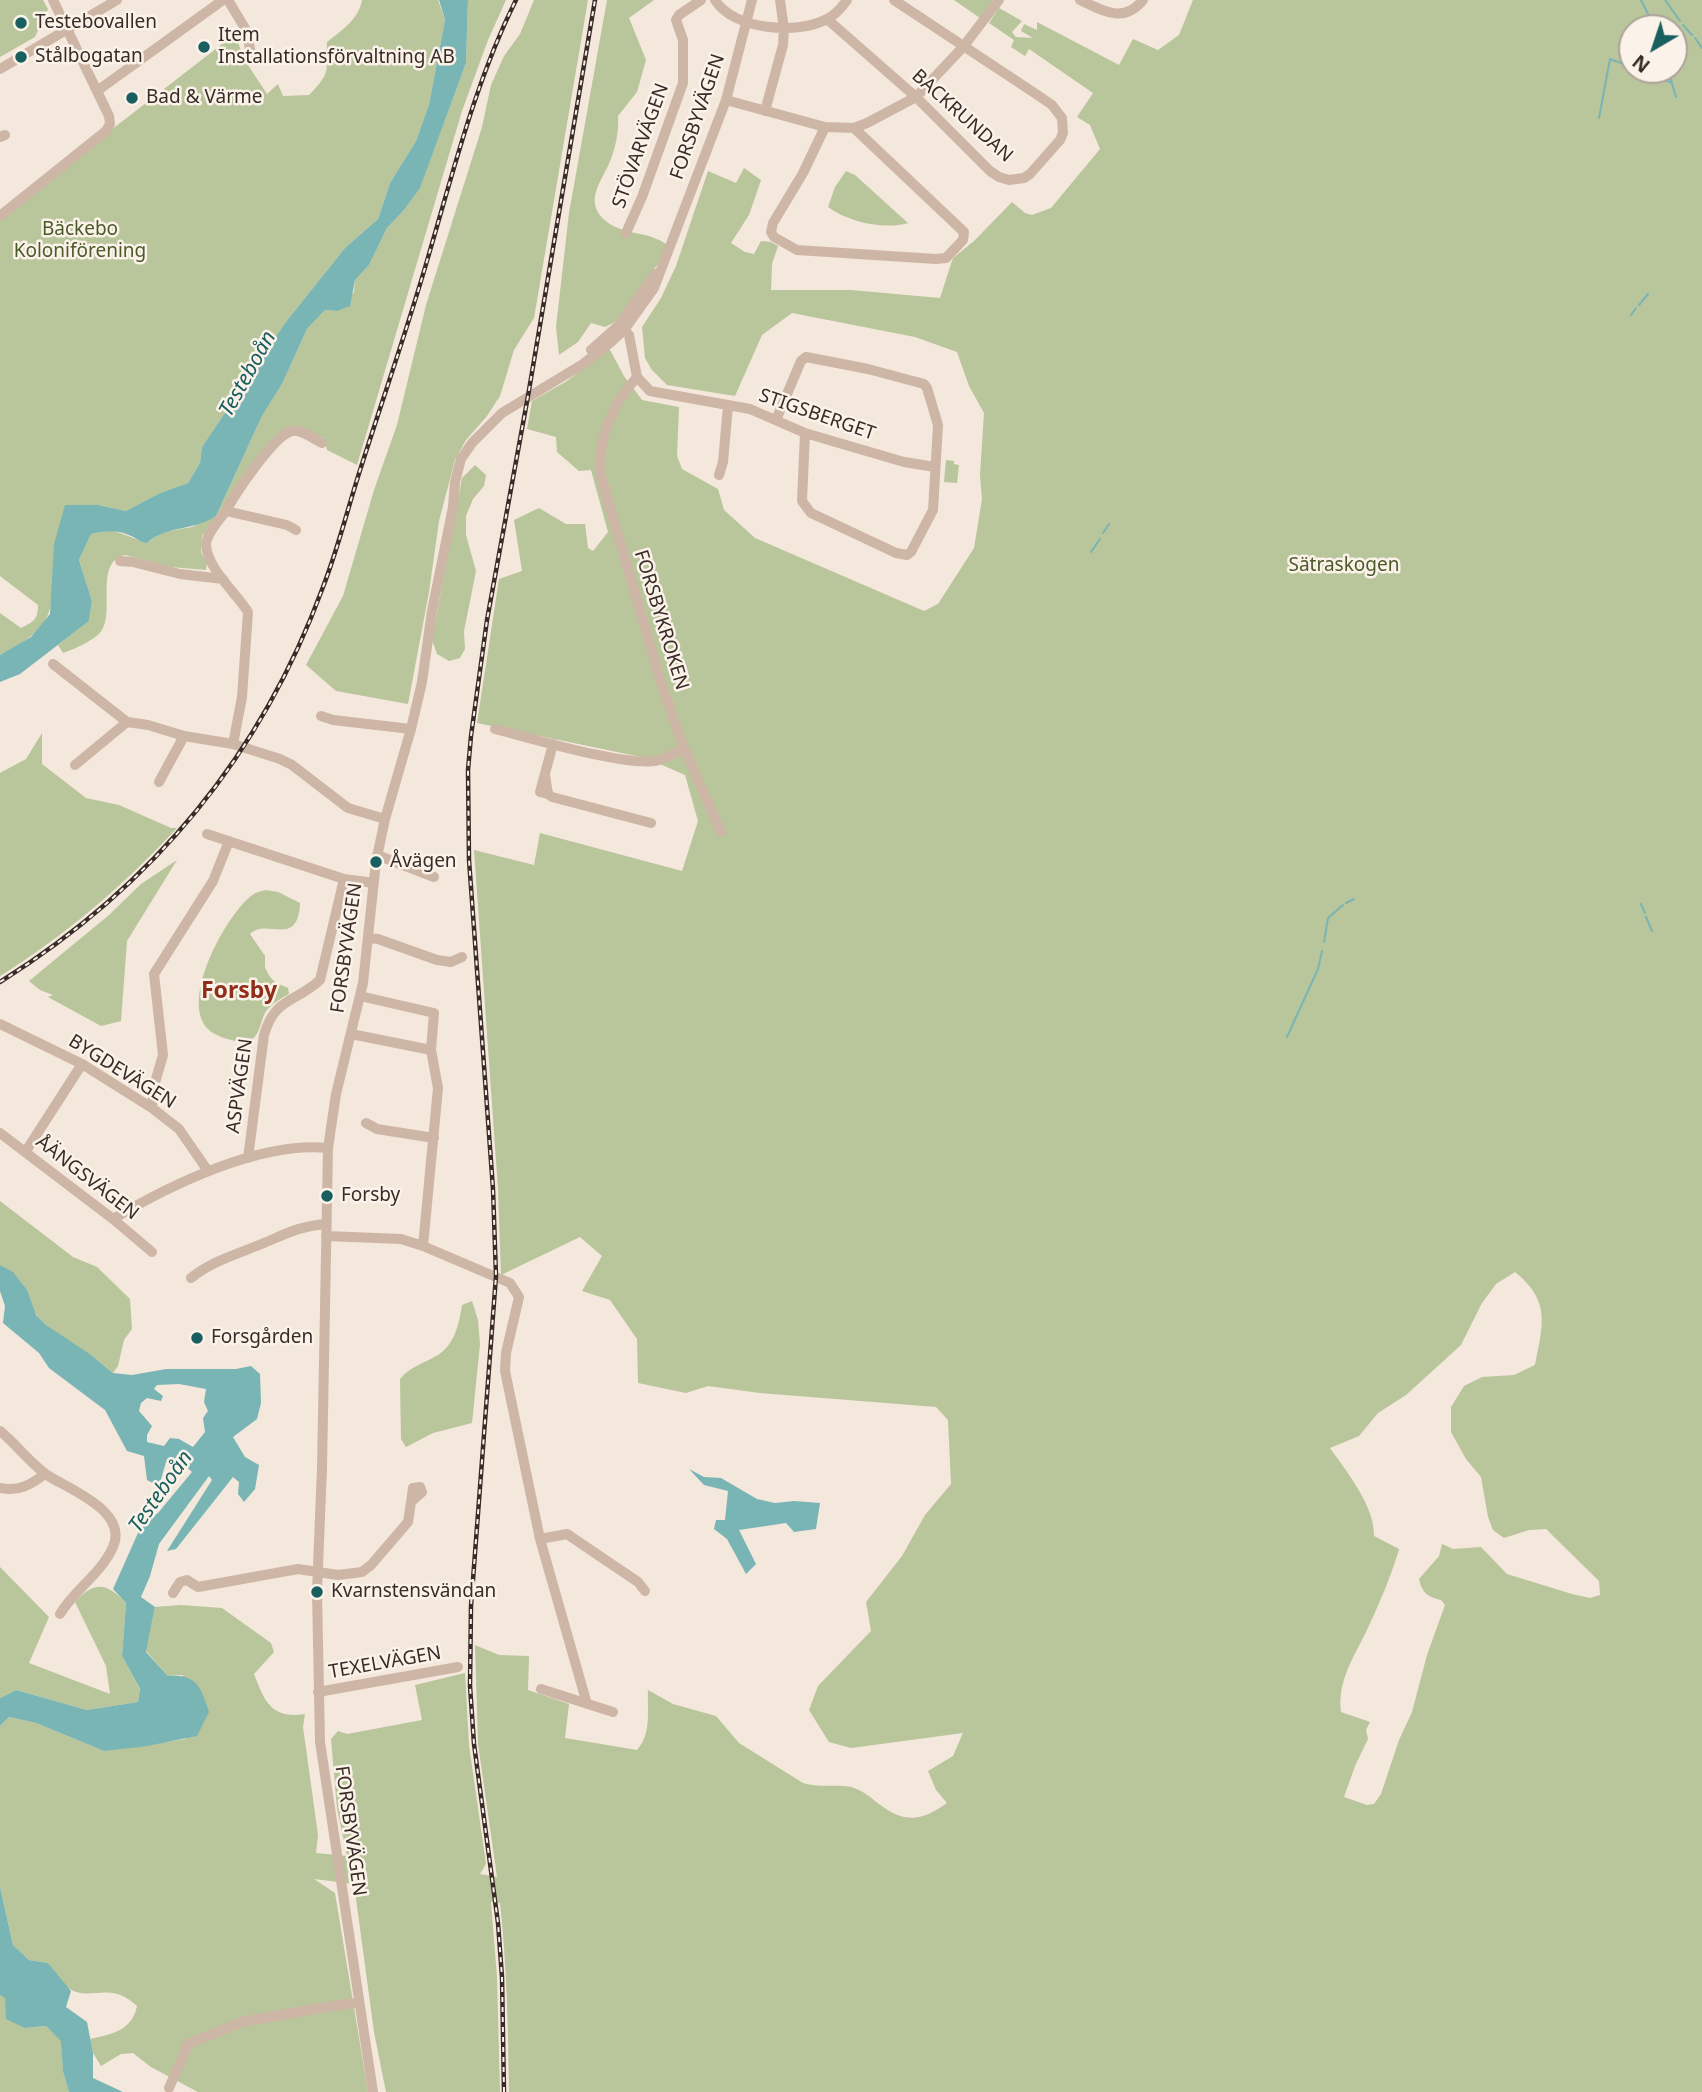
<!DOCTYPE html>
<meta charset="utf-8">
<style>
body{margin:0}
#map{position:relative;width:1702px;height:2092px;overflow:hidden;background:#f4e7dc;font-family:"Noto Sans",sans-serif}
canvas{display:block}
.north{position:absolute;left:1618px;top:14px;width:70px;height:70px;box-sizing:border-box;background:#fbf2e9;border:2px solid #ada39c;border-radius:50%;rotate:219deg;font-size:19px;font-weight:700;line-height:28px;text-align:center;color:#392c28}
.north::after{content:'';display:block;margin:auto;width:24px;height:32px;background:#195f5f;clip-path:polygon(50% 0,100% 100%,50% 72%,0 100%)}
</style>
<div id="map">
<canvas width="1702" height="2092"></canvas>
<div class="north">N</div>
</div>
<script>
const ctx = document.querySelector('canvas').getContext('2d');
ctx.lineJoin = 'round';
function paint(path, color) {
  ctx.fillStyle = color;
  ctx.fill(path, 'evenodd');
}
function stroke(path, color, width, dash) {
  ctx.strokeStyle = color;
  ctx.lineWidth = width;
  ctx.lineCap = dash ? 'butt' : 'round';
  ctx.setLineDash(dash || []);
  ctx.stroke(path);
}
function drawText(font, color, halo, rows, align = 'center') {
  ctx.font = font + ' "Noto Sans",sans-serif';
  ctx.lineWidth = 5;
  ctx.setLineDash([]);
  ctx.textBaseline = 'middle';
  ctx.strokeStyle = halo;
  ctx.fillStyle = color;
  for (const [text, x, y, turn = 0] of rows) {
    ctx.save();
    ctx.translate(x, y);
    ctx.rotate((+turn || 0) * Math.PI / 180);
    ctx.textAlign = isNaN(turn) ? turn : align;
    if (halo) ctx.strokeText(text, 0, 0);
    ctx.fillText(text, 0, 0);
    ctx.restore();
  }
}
paint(new Path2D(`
 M0,0H43L48,9L35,37L0,57Z
 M362,0H438L445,20L429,106L416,141L390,183L378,219L345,248L285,323L202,447L200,463L188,483L160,493L126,511L98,505L51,601C50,628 22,644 0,655V613L21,628C34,622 38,619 38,605L0,576V216L235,34L244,59L267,94L278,84L283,96L309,95C332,72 326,71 327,42C341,31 359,19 362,0Z
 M468,0H506L488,40L462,111L357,465L327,450L324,438L299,428H287L202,536L201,552L207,564L206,570L171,567L125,555C94,562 115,609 102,630C96,640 74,649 63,653L58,645L89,621L92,601L79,560L91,534L112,530L147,543L163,532L192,527L216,516L262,416L282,384L307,329L325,310L337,311L354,292L355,280L369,265L387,228L404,210L420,187L466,63Z
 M534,0H588L534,318L514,350L500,396L487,416L466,440L455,460L439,521L429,592L408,704L336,691L306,665L343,596L374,490L397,425L426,305L482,127L491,85L504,56L520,34Z
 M607,0H654L629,18L646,60L637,92L618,116C619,131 616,145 611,159C603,180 581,202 607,222C626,236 650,231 667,245L661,260L615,322L605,327L591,323L578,342L559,355L556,327L569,213Z
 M954,0H993L980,18Z
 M1193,0H1702V2092H509C508,2029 507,1966 500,1903L491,1902L497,1977L500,2092H386L374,2032L354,1884L314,1879L335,1893L368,2092H198L151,2067L133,2053L121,2054L101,2066L93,2053L90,2039C112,2034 132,2031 137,2006C110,1980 90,2002 70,1989C62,1984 54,1971 48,1963L29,1960L13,1945L0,1887V1726L9,1717L36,1723L104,1751L186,1739L183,1675L168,1676L146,1651L155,1607L180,1605L222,1608L271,1643L274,1652L254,1674C265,1703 272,1719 305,1714L303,1727L318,1835L316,1853L347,1856L337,1808L331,1739L338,1731L347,1734L422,1720L415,1685L465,1673L469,1745L486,1864L480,1874L497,1877L478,1744L475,1645L499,1655L529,1656L528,1690L569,1704L565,1738L637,1750C652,1733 647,1712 648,1690L673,1704L716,1716L739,1743L803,1783C819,1788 835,1784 851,1787C862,1790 870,1797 879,1804C905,1824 922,1821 947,1803L936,1790L928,1771L953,1756L963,1733L851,1748L829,1742L809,1710L818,1686L871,1631L866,1602L902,1556L925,1515L951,1484L948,1420L936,1407L760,1393L708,1386L686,1393L638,1383L637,1339L610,1300L582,1291L602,1256L580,1237L501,1275L498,1189L474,850L534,865L540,833L682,871L698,821L685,775L646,758L477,723L499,579L522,571L514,520L539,508L566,524H585L588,548L593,551L608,532L591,470L579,471L557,452L556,437L527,429L532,401L567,381L609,348L624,376L642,400L679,407L677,456L682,469L718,489L724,510L755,538L924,611L938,604L974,548L982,499L980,475L984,413L969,386L957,352L915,337L792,313L762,335L735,396L667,385L652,370L645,358L642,327L661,298L676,266L708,171L736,183L744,168L761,180L749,215L731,243L745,252L754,254L761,241L771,242L778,246L772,264L771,290H851L940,298L953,258L974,241L1012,202L1025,213L1032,215L1051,208L1100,149L1090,125L1077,117L1093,93L1029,49L1025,56L1011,47L1014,40L989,23L999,8L1022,21L1012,32L1016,37L1033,38L1021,31L1024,24L1037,30V22L1119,65L1133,39L1158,50L1179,35ZM1632,28H1674V70H1632ZM1515,1272C1551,1301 1543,1324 1535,1365L1514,1375L1482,1377L1464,1386L1451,1407V1432L1466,1459L1481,1477L1488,1517L1493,1530L1504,1538L1529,1530L1546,1529L1599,1581L1600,1595L1590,1598L1572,1594L1507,1574L1481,1547L1453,1549L1442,1544L1439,1556L1419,1579C1422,1593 1428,1597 1441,1600L1445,1605L1427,1655L1412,1712L1399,1740L1381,1794L1374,1804L1367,1805L1344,1797L1355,1766L1368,1739L1366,1730L1370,1722L1341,1712C1337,1681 1354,1657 1367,1630C1379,1604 1391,1577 1399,1549L1374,1536C1375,1506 1346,1471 1330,1448L1359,1436L1378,1413L1406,1395L1461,1345L1482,1303L1496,1284Z
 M846,171L855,175L908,223C884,230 848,222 828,207L835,187Z
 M946,460L954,461V464L959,465L957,483L944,482Z
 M475,465L486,475L484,486L473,499L466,516V535L476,571L464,631L465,649L460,658L449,661L437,654L432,640L462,478Z
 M42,733V764L86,798L119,805L171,828H177C124,885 66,935 0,976V773L26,759Z
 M177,860L127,941L121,1021L101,1026L48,997L53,995L40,990L29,981L109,915L141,884Z
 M266,890L278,892L300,903C298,949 267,917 250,934L265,956V968L270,977L276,983L288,988L289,994C281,998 273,1003 267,1010C260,1018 261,1038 248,1041C239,1043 225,1039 217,1035C171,1015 224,917 251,896C254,893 261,891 266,890Z
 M0,1201L73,1257L97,1267L130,1299L132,1329L124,1340L118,1366L113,1373C91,1352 58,1340 38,1317C32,1310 31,1300 27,1292C21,1280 11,1271 0,1265Z
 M472,1301L478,1320L480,1344L472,1423L433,1433L406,1447L401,1439L400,1379C411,1366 423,1364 438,1355C455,1344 459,1324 462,1305Z
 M0,1567L49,1617L29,1663L110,1694L106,1666L75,1602C95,1580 107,1583 126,1603L122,1656L140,1690L138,1702L87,1710L16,1690L0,1698Z
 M0,1995L5,1997L7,2008L25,2028L46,2026L62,2041L63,2072L69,2092H0Z`), '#b9c59a');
paint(new Path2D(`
 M439,0H468L466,63L420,188L404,210L387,228L369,265L355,280L350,306L337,311L325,310L307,329L282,384L262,416L216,516C192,532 169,524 147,543C140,542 138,539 131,536C117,529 105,531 91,534L79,560L92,601L89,621L20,674L0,682V655L31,637L50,614L54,544L65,505H98L126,511L160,493L188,483L200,463L202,447L285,323L345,248L378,219L390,183L416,141L429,105L445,20Z
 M0,1265L13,1272L27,1290L36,1315L46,1325L91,1355L113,1373L132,1375L166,1369H236L251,1366L260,1374L261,1403L257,1419L233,1437L245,1457L259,1465L255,1489L244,1502L238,1494L239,1482L233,1477L176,1549L167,1551L212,1480L209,1476L159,1544L150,1576L141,1597L155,1607L146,1652L168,1676C197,1674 201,1687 209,1712L197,1736L147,1746L104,1751L36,1723L9,1717L0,1726V1698L16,1690L87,1710L138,1702L140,1689L122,1656L126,1603L113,1589L142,1524L158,1513L192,1472L181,1462H166L159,1486L147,1480L144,1456L127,1451L105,1410L49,1368L39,1353L3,1323L5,1306L0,1291ZM179,1384L206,1389L204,1402L208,1411L203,1418L205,1432L193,1447L179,1439L170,1438L164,1446L147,1442V1435L152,1426L139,1411L141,1403L147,1398L161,1401L163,1396L154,1389L157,1385Z
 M689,1469L704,1477L721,1478L757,1499L775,1503L794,1501L820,1503L816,1529L794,1532L786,1523L739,1530L756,1564L746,1574L727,1539L714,1529L716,1520H725L728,1491L704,1485Z
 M0,1887L13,1945L29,1960L48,1963L71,1991L66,2007L87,2022L93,2053V2078L123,2092H69L63,2072L61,2041L46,2026L25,2028L6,2019L5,1998L0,1995Z`), '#78b5b4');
stroke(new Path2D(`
 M1641,0L1655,28
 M1665,0L1680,21
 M1683,25L1692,35
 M1695,38L1702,48
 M1668,70L1676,97
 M1647,73L1672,83
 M1599,118L1610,59L1632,67
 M1639,305L1648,294
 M1631,315L1636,308
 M1103,533L1109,524
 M1091,552L1100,539
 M1346,903L1354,899
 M1641,904L1645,913
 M1646,917L1652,931
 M1324,942L1328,918L1343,905
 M1287,1037L1318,969L1322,951`), '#78b5b4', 2);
stroke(new Path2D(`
 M228,0L246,30L252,58
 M715,0C733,30 798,35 827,19C835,15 842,7 847,0
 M1080,0C1104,11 1123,24 1143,0
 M827,19L916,97L990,171L999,177L1009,180L1024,178L1030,174L1060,140L1063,133L1062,118L1052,105L1039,96L894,0
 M0,69L117,0
 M97,91L223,0
 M726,100L825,127L854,128L867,123L916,97L963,47L999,0
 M765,111L783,45L784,29L780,0
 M825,127L803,173L773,223L771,232L774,237L797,250L936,259L946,258L963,240L964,232L854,128
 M0,137L5,135
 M0,216L106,131L110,124L109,116L53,0
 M626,233L642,197L683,83V40L676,20L679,15L701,0
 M619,325L629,335L637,377L650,391L750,409L805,433L904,462L935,467
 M591,350L619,325L655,274
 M776,420L801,361L806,357L868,369L924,384L927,388L938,425L933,510L911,552L907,555L896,553L811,513L802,501L805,433
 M719,475L723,462L728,406
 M226,511C235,494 274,435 292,431C301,429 314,439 322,443
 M120,561L133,562L180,574L223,579
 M53,664L127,722L148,725L184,736L233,744L280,759L292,765L348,808L385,819
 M321,716L333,720L411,729
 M495,729C527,737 632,769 659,760C668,757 676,752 684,748L661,683L600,473C598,437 613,404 637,377
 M233,744L242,697L248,612C237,594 207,568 206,545C206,534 219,520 226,511L287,525L296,530
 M684,748L721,832
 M75,765L127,722
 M545,775L548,794L540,792L553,744
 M159,782L184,736
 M548,794L552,797L651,823
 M207,834L344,879L374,883
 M377,855L434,877
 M369,938L378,939L437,960L451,962L462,957
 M360,996L434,1013L431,1050L438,1088L423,1246
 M0,1024L82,1064L152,1108L179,1129L208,1171
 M351,1034L431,1050
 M152,1108L154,1086L163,1055L154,974L213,881L229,841
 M366,1123L377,1129L434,1138
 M0,1133L113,1219L152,1252
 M26,1151L82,1064
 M248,1158L264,1035C275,997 295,1003 320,980L344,879
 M113,1219C170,1185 260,1141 328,1148
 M326,1236L401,1239L423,1246L510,1283L519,1297L506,1353L505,1371L540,1539L587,1704
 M191,1278C212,1261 235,1255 259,1245C284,1235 298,1226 326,1224
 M0,1431C16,1444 30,1463 47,1475C68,1489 129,1511 113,1547C101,1574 75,1589 60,1614
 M0,1488C19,1492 30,1485 45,1474
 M540,1539L567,1534L638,1582L645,1591
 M173,1593L180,1582L187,1580L198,1587L298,1569L338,1575L362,1572L371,1565L408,1522L411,1502L422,1492L420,1487L413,1488L411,1502
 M541,1689L613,1712
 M318,1692L458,1667
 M169,2088L188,2044L242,2022L332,2006L358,2003
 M373,2092L320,1742L317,1592L322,1468L328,1148L336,1094L363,983L376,862L385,819L411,729L422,682L432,611L453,507L455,482L461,459L472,443L502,413L583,364L611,342L624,330L654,288L726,100L752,0`), '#ceb6a6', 10);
const rail = new Path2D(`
 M0,982C153,886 261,756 323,587C339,546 349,503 363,461C385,392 409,324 429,254C454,169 476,80 516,0
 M504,2092L502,1977L498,1923L474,1744L470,1686L471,1606L496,1276L493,1189L469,860L468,770L471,736L487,620L528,396L595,0`);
stroke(rail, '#392c28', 4.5);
stroke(rail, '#fbf2e9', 2, [5]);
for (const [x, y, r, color] of [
 [21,23,7,"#195f5f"],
 [204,47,7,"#195f5f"],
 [21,57,7,"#195f5f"],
 [132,98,7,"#195f5f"],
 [376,862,7,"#195f5f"],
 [327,1196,7,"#195f5f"],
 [197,1338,7,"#195f5f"],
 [317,1592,7,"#195f5f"]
]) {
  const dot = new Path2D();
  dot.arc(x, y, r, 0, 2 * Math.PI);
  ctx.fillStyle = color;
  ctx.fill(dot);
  stroke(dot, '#fbf2e9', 2.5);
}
drawText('19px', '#392c28', '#fbf2e9', [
 ["Testebovallen",35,23],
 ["Item",218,36],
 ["Installationsförvaltning AB",218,58],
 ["Stålbogatan",35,57],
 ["Bad & Värme",146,98],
 ["Åvägen",390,862],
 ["Forsby",341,1196],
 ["Forsgården",211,1338],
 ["Kvarnstensvändan",331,1592]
], 'left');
drawText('19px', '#392c28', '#fbf2e9', [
 ["BACKRUNDAN",962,116,42],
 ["FORSBYVÄGEN",698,117,-71],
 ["STÖVARVÄGEN",641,146,-70],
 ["STIGSBERGET",817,415,19],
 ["FORSBYKROKEN",661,620,73],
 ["FORSBYVÄGEN",347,948,-82],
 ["BYGDEVÄGEN",122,1072,32],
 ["ASPVÄGEN",240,1086,-82],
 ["ÅÄNGSVÄGEN",87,1178,38],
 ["TEXELVÄGEN",385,1663,-10],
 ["FORSBYVÄGEN",350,1831,82]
]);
drawText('19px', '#4b5a29', '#fbf2e9', [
 ["Bäckebo",80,230],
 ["Koloniförening",80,252],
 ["Sätraskogen",1344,566]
]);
drawText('italic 21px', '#195f5f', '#fbf2e9', [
 ["Testeboån",248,374,-61],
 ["Testeboån",161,1492,-55]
]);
drawText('bold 23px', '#912e19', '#fbf2e9', [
 ["Forsby",239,991]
]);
</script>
